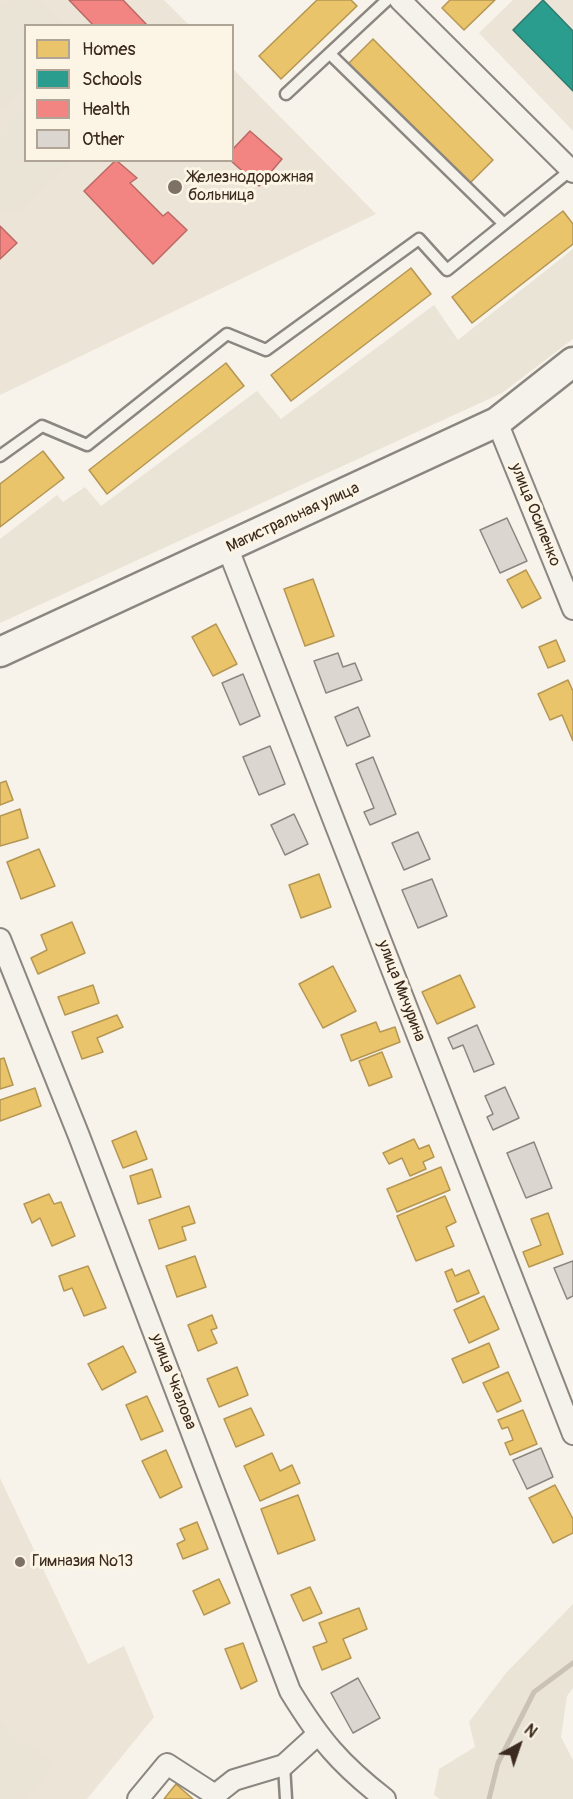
<!DOCTYPE html>
<meta charset="utf-8">
<style>
body{margin:0}
#map{position:relative;width:573px;height:1799px;overflow:hidden;background:#f7f3ea;font-family:Pangolin,sans-serif}
canvas{display:block}
.legend{position:absolute;left:24px;top:24px;width:210px;height:138px;box-sizing:border-box;background:#fcf5e5;border:2px solid #afa495;margin:0;padding:8px 10px;list-style:none;font-size:18px;color:#3b2a1e}
.legend li{display:flex;align-items:center;gap:12px;height:30px}
.legend b{width:30px;border:2px solid #afa495}
.north{position:absolute;left:489px;top:1715px;width:60px;height:60px;-webkit-text-stroke:4px #fcf5e5;paint-order:stroke;rotate:40deg;font-size:16px;font-weight:700;line-height:24px;text-align:center;color:#3b2a1e}
.north::after{content:'';display:block;margin:auto;width:21px;height:27px;background:#3b2a1e;clip-path:polygon(50% 0,100% 100%,50% 72%,0 100%)}
</style>
<div id="map">
<canvas width="573" height="1799"></canvas>
<ul class="legend">
<li><b style="height:16px;background:#e9c46a"></b>Homes</li>
<li><b style="height:16px;background:#2a9d8f"></b>Schools</li>
<li><b style="height:16px;background:#f28482"></b>Health</li>
<li><b style="height:16px;background:#dbd7d0"></b>Other</li>
</ul>
<div class="north">N</div>
</div>
<script>
const ctx = document.querySelector('canvas').getContext('2d');
ctx.lineJoin = 'round';
function paint(path, color) {
  ctx.fillStyle = color;
  ctx.fill(path, 'evenodd');
}
function stroke(path, color, width, dash) {
  ctx.strokeStyle = color;
  ctx.lineWidth = width;
  ctx.lineCap = dash ? 'butt' : 'round';
  ctx.setLineDash(dash || []);
  ctx.stroke(path);
}
function drawText(font, color, halo, rows, align = 'center') {
  ctx.font = font + ' Pangolin,sans-serif';
  ctx.lineWidth = 6;
  ctx.setLineDash([]);
  ctx.textBaseline = 'middle';
  ctx.strokeStyle = halo;
  ctx.fillStyle = color;
  for (const [text, x, y, turn = 0] of rows) {
    ctx.save();
    ctx.translate(x, y);
    ctx.rotate((+turn || 0) * Math.PI / 180);
    ctx.textAlign = isNaN(turn) ? turn : align;
    if (halo) ctx.strokeText(text, 0, 0);
    ctx.fillText(text, 0, 0);
    ctx.restore();
  }
}
paint(new Path2D(`
 M0,0H164L189,25L26,26V160H232L233,69L376,214L0,395Z
 M513,0H573V131L479,33Z
 M0,1478L88,1664L124,1646L154,1717L87,1799H0Z`), '#ebe4d7');
paint(new Path2D(`
 M6,0H39L64,25L26,26L25,84L0,110V6Z
 M25,106L26,160L72,161L22,209L9,214L0,207V132Z
 M573,249V339L502,393L0,623V539L57,495L63,502L85,487L101,506L257,391L281,419L434,305L458,340Z
 M573,1604V1688L567,1696L561,1737L573,1760V1799H440L434,1795L439,1769L475,1747L469,1722L506,1673Z
 M0,1720L54,1765L25,1799H0Z`), '#eae4d7');
const homes = new Path2D(`
 M317,0H351L357,6L281,79L259,56Z
 M450,0H495L464,30L442,8Z
 M373,39L493,160L468,185L348,64Z
 M563,211L573,224V244L472,323L452,297Z
 M411,268L431,294L291,401L271,375Z
 M226,363L244,386L107,494L89,470Z
 M43,451L64,478L0,527V484Z
 M526,570L541,598L522,608L507,580Z
 M313,579L334,636L305,646L284,589Z
 M216,624L237,664L213,676L192,637Z
 M556,640L565,661L548,668L539,647Z
 M568,680L573,691V741L562,715L550,720L538,694Z
 M6,781L13,800L0,805V783Z
 M20,809L28,838L0,846V816Z
 M39,849L55,886L21,899L7,862Z
 M319,874L331,907L301,918L289,885Z
 M72,922L85,953L38,974L31,958L47,950L41,935Z
 M333,966L356,1011L323,1028L299,984Z
 M460,975L475,1007L437,1024L422,992Z
 M93,985L99,1003L65,1015L58,997Z
 M117,1015L123,1027L97,1038L103,1052L82,1059L72,1032Z
 M376,1022L380,1032L395,1027L400,1042L351,1061L341,1035Z
 M382,1052L392,1077L369,1086L359,1061Z
 M4,1058L13,1085L0,1089V1059Z
 M35,1088L41,1106L0,1121V1100Z
 M136,1131L147,1159L123,1168L112,1141Z
 M414,1139L419,1149L429,1145L434,1157L423,1162L426,1169L410,1176L402,1158L389,1164L383,1153Z
 M441,1167L450,1190L397,1212L387,1189Z
 M152,1169L161,1197L138,1204L130,1176Z
 M49,1194L54,1204L61,1202L75,1236L52,1246L40,1218L32,1223L24,1204Z
 M445,1196L456,1222L446,1227L454,1246L416,1261L397,1216Z
 M189,1206L195,1223L182,1227L186,1240L159,1249L149,1220Z
 M548,1213L563,1254L529,1267L523,1252L541,1245L531,1219Z
 M195,1256L206,1287L177,1297L166,1266Z
 M88,1266L106,1308L84,1316L72,1288L64,1291L59,1276Z
 M452,1269L455,1276L469,1270L479,1293L457,1302L445,1272Z
 M484,1296L499,1329L469,1343L454,1310Z
 M212,1315L217,1328L211,1330L217,1343L198,1351L188,1325Z
 M489,1343L499,1367L463,1383L452,1359Z
 M123,1346L136,1372L102,1390L88,1364Z
 M237,1367L248,1395L219,1407L207,1379Z
 M508,1372L521,1401L497,1412L483,1383Z
 M147,1396L163,1431L141,1440L126,1405Z
 M251,1408L264,1435L236,1447L224,1419Z
 M523,1410L537,1444L510,1455L505,1443L513,1440L508,1427L502,1429L498,1420Z
 M166,1450L182,1487L160,1498L142,1461Z
 M272,1453L280,1471L292,1465L300,1483L260,1501L244,1466Z
 M555,1485L573,1519V1533L553,1543L529,1498Z
 M298,1495L315,1540L278,1554L261,1509Z
 M197,1522L208,1549L183,1559L177,1544L185,1540L180,1529Z
 M219,1579L230,1603L204,1615L193,1591Z
 M310,1587L322,1613L303,1621L291,1595Z
 M359,1608L367,1629L343,1639L351,1658L322,1670L313,1647L327,1642L319,1623Z
 M243,1643L257,1681L241,1689L225,1649Z
 M176,1784L193,1799H164Z`);
paint(homes, '#e9c46a');
stroke(homes, '#b59653', 1.5);
const schools = new Path2D(`
 M543,0L573,31V91L513,30Z`);
paint(schools, '#2a9d8f');
stroke(schools, '#2f7a6d', 1.5);
const health = new Path2D(`
 M69,0H123L148,26H94Z
 M250,131L282,159L259,186L230,160H232V150Z
 M116,160L137,178L130,183L163,216L168,212L187,230L153,264L84,191Z
 M0,226L17,243L0,259Z`);
paint(health, '#f28482');
stroke(health, '#bb6964', 1.5);
stroke(new Path2D(`
 M489,1799L498,1763L534,1692L573,1663`), '#cac2b5', 5);
const building = new Path2D(`
 M507,518L527,561L500,573L480,530Z
 M338,653L343,667L355,663L362,680L326,693L314,661Z
 M243,674L260,716L240,725L222,683Z
 M358,707L370,736L347,746L335,717Z
 M270,746L285,784L259,795L243,757Z
 M373,757L396,814L370,825L364,812L374,808L356,764Z
 M294,814L308,844L285,855L271,825Z
 M418,832L430,859L404,870L392,843Z
 M432,879L447,916L418,928L402,890Z
 M477,1025L494,1064L474,1072L463,1045L453,1049L448,1038Z
 M505,1087L519,1118L493,1130L487,1117L493,1114L485,1096Z
 M534,1142L552,1188L526,1198L507,1153Z
 M573,1261V1296L567,1299L554,1268Z
 M541,1448L553,1477L527,1489L513,1460Z
 M358,1678L380,1718L353,1733L331,1693Z`);
paint(building, '#dbd7d0');
stroke(building, '#8b867f', 1.5);
const lane = new Path2D(`
 M330,54L504,224
 M286,94L387,0
 M0,456L42,426L87,445L227,334L266,350L419,239L447,270L571,170
 M284,1765L286,1799`);
const street = new Path2D(`
 M400,0L573,172
 M497,422L573,609
 M228,549L573,1434
 M0,939L79,1136L290,1691C320,1740 340,1764 385,1799
 M138,1799L167,1764L215,1795L234,1780L284,1765L317,1735`);
const secondary = new Path2D(`
 M0,652L497,422L573,362`);
stroke(lane, '#8b867f', 15);
stroke(street, '#8b867f', 24);
stroke(secondary, '#8b867f', 33);
stroke(lane, '#f5f2ec', 10);
stroke(street, '#f5f2ec', 20);
stroke(secondary, '#f5f2ec', 28);
for (const [x, y, r, color] of [
 [175,187,8,"#7d7065"],
 [20,1562,6,"#7d7065"]
]) {
  const dot = new Path2D();
  dot.arc(x, y, r, 0, 2 * Math.PI);
  ctx.fillStyle = color;
  ctx.fill(dot);
  stroke(dot, '#fcf5e5', 2);
}
drawText('16px', '#3b2a1e', '#fcf5e5', [
 ["Железнодорожная",188,178],
 ["больница",188,196],
 ["Гимназия №13",32,1562]
], 'left');
drawText('16px', '#3b2a1e', '#fcf5e5', [
 ["улица Осипенко",535,515,68],
 ["Магистральная улица",293,518,-25],
 ["улица Мичурина",401,991,69],
 ["улица Чкалова",173,1382,69]
]);
</script>
